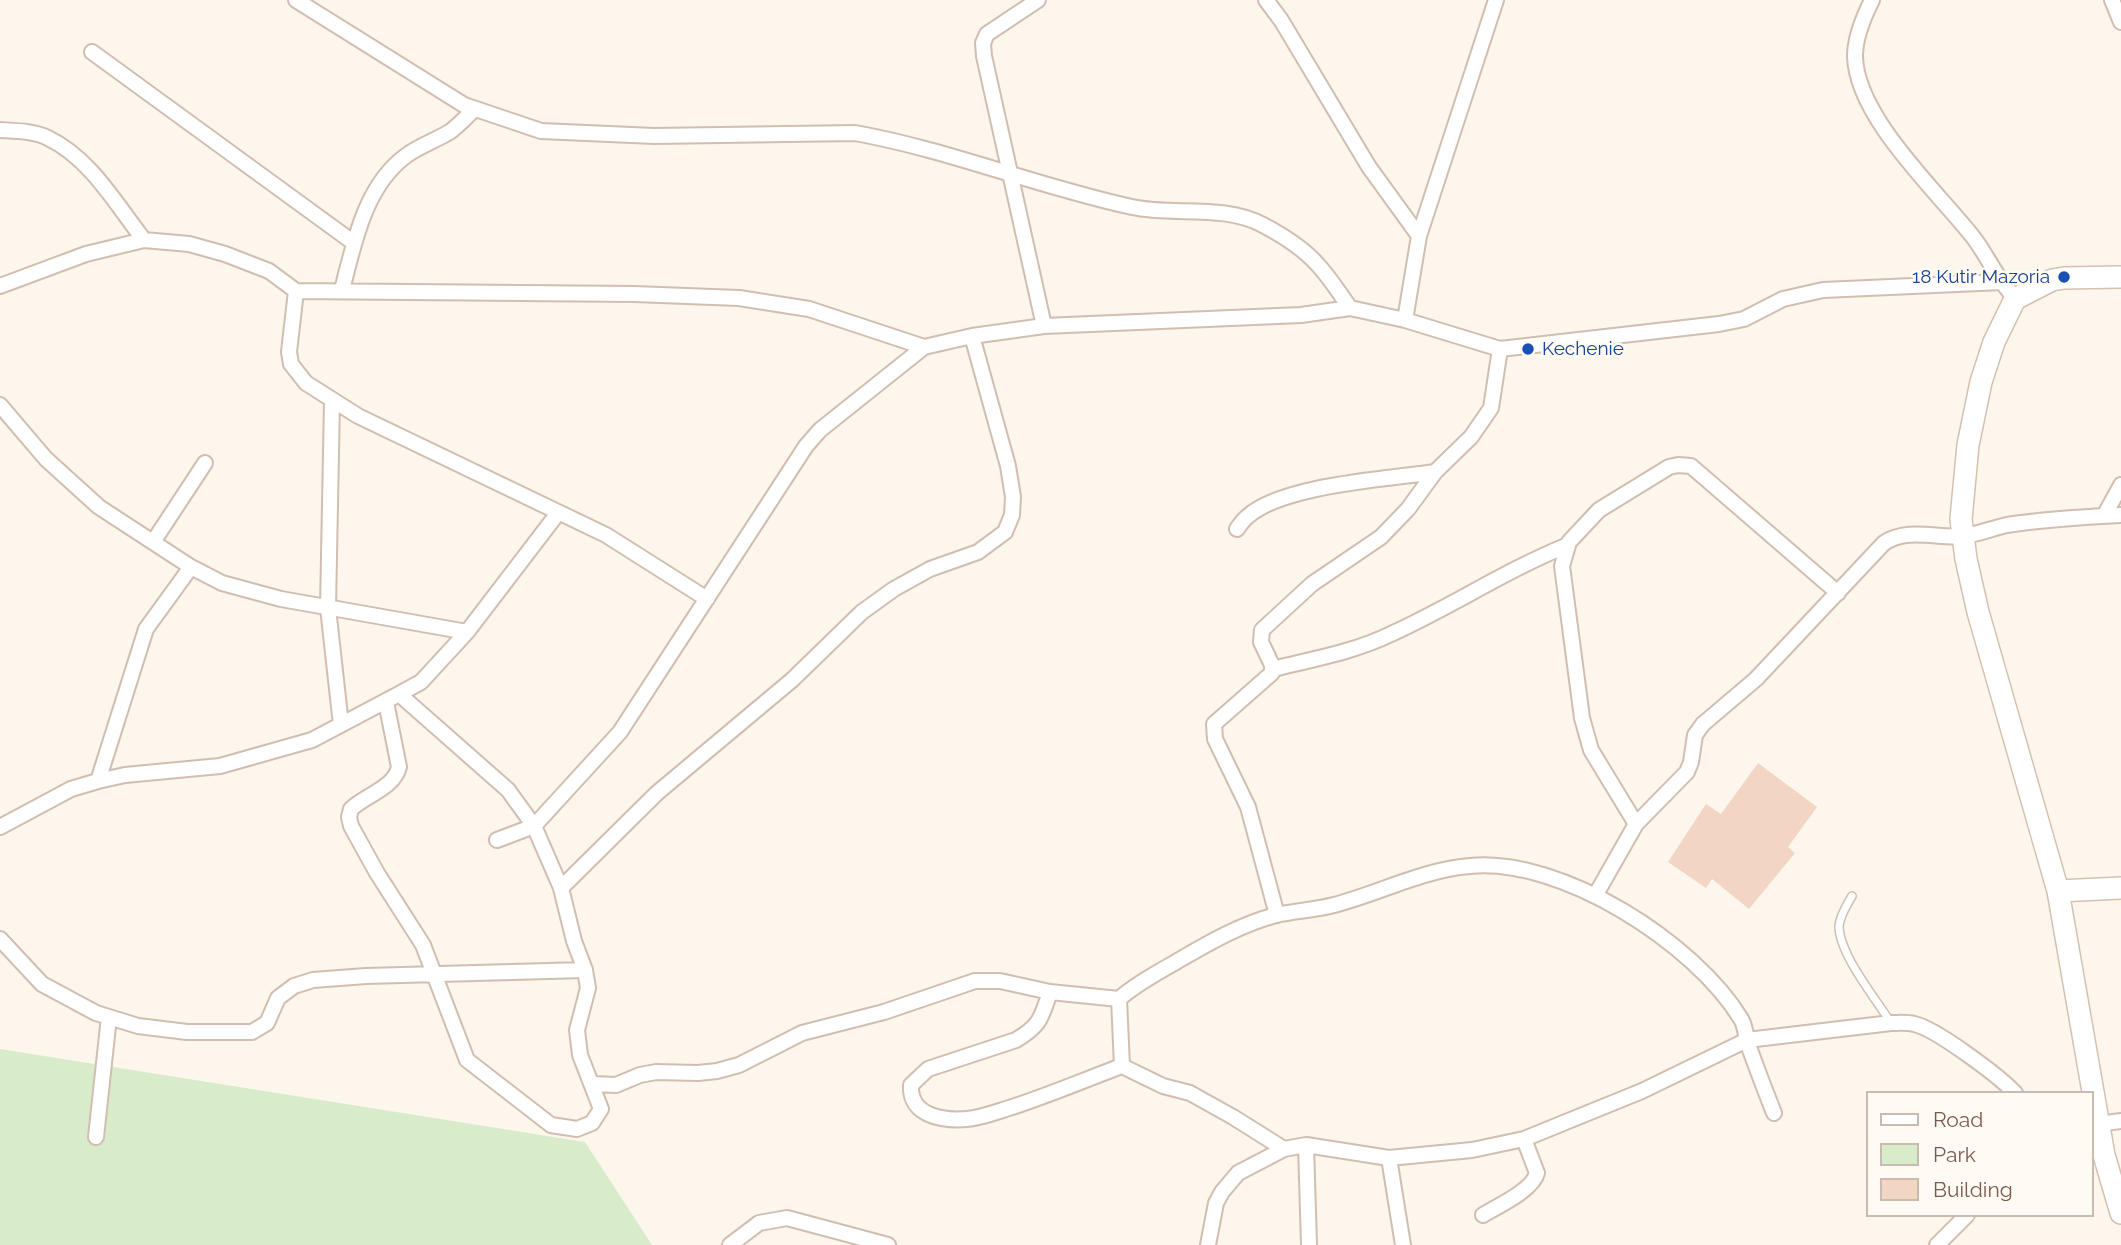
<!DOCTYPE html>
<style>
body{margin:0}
#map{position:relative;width:2121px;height:1245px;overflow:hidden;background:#fdf6ec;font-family:Raleway,sans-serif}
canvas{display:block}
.legend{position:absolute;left:1866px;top:1091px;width:228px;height:126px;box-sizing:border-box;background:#fffaf3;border:2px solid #cabbb1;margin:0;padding:9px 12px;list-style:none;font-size:21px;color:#7a5c4d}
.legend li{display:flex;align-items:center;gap:14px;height:35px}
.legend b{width:35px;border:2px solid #cabbb1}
</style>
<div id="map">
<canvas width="2121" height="1245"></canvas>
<ul class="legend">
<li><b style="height:9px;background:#fff"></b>Road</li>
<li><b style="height:19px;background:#d8ecc9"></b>Park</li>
<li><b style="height:19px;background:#f3d5c3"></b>Building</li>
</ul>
</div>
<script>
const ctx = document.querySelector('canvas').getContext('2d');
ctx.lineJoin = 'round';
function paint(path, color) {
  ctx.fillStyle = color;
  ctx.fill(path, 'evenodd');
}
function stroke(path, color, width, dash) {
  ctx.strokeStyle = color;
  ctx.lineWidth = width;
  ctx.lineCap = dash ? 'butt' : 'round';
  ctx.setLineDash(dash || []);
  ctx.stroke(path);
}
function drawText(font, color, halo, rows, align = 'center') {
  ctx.font = font + ' Raleway,sans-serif';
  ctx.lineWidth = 5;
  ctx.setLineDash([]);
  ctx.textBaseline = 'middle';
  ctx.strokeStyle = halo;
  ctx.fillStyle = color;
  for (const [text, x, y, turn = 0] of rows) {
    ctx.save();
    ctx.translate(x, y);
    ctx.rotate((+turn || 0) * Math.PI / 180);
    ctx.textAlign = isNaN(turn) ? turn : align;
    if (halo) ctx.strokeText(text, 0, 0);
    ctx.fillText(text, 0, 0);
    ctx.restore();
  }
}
paint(new Path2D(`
 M0,1049L585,1142L652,1245H0Z`), '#d8ecc9');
paint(new Path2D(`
 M1758,763L1817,807L1788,847L1795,853L1749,909L1712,879L1706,888L1668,862L1706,804L1721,814Z`), '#f3d5c3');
const lane = new Path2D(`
 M1852,896C1847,905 1840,915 1839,926C1839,954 1876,999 1891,1023`);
const street = new Path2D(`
 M296,0L464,105L541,131L654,136L855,133C949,150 1039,187 1132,207C1174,216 1224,204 1263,225C1282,235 1304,249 1318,265C1330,278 1340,294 1350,308
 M1038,0L987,34L983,43L984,56L1044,326
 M1266,0L1281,20L1369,167L1419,236
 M1872,0C1864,16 1855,38 1855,56C1856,117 1937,191 1973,237C1984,251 1992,268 2002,282
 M2112,0L2121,22
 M92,52L354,243
 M0,130C16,131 34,131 48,138C90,158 116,204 144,240
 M0,286L86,254L144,240L189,244L225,254L269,271L296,291L634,294L739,298L809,309L924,347
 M342,290C354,243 365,185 407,155C421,145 437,140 451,131C459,125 467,116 475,109
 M296,291L289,352L291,364L306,383L358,416L606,535L707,599
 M1405,320L1419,236L1496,0
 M332,401L328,608L341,725
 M0,405L46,459L99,507L191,567L222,583L281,599L467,632
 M2104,516L2121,485
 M1237,529C1240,525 1243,520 1247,517C1281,485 1388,479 1435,472
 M153,542L205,463
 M1273,669C1313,659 1354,652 1391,634C1451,607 1506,570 1568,545
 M386,702L399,767C394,788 366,795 351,809L349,817L351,826L377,873L423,945L467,1060L551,1125L577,1129L592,1123L601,1109L580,1055L577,1030L588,988L585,970L574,941L561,888L534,826L508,790L399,694
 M98,781L146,629L191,567
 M1636,824L1591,750L1582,718L1562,566L1569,542L1599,510L1669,467L1678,465L1691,466L1838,593
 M0,827L71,789L98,781L125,775L220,766L312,740L399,694L421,682L467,632L558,513
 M497,840L534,826L620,732L806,446L820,430L924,347L972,336L1044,326L1301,315L1350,308L1405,320L1500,349L1719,324L1744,319L1783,299L1823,290L2002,282L2015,299
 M561,888L657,793L792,680L862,612L894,589L930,569L978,552L1005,532L1012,515L1013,497L1008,466L972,336
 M1595,896L1636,824L1687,772L1691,762L1695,735L1703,724L1756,679L1884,543C1908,527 1938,539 1964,536C1979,534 1993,528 2007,525C2045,519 2083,517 2121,515
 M1277,915L1248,807L1215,739L1214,724L1272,673V665L1261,642L1262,630L1312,584L1381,537L1408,509L1435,472L1471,437L1491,408L1500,349
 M0,939L42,984L96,1013L138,1026L187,1032H252L267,1023L278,998L294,986L313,980L366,976L585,970
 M1050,992C1041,1018 1041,1025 1016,1040L928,1069L911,1085C909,1116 943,1121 967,1119C981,1118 996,1112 1009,1108C1047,1096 1084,1080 1122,1066L1163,1086L1190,1093L1233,1117L1284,1149
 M1122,1066L1119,999C1137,983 1159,972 1181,959C1212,941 1242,924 1276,915C1295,911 1315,910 1334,905C1380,893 1422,870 1470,866C1561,857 1695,943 1741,1019C1746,1027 1745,1035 1748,1044C1756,1067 1765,1090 1774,1113
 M592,1084L616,1085L640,1075L656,1072L698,1073L717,1071L739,1065L802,1033L884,1012L975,981H1000L1050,992L1119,999
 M2091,1125L2121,1121
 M96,1137L109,1017
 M1306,1145L1309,1245
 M1389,1158L1403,1245
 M1483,1215C1498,1206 1533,1190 1537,1173L1524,1139
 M730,1245L759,1223L787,1218L888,1245
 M1208,1245L1216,1203L1222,1192L1238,1173L1284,1149L1306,1145L1389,1158L1472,1150L1524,1139L1642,1091L1747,1040L1891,1023C1898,1023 1907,1022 1914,1024C1935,1028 1999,1076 2015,1093
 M1937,1245L1967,1215`);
const secondary = new Path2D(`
 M2121,277L2064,278L2052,280L2015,299L1994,342L1981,382L1968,445L1961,519L1966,559L1978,612L2058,891L2104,1155L2121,1213
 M2058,891L2121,888`);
stroke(lane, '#d1beb0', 10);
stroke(street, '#d1beb0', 18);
stroke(secondary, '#d6c0b0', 24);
stroke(lane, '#fff', 7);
stroke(street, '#fff', 14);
stroke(secondary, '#fff', 21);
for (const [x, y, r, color] of [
 [2064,277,7,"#1a4fb4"],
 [1528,349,7,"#1a4fb4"]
]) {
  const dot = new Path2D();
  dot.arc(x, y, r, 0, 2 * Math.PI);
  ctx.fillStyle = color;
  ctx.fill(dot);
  stroke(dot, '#fffaf3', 2.5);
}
drawText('19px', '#164399', '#fffaf3', [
 ["18 Kutir Mazoria",2050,277],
 ["Kechenie",1542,349,"left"]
], 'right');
</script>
